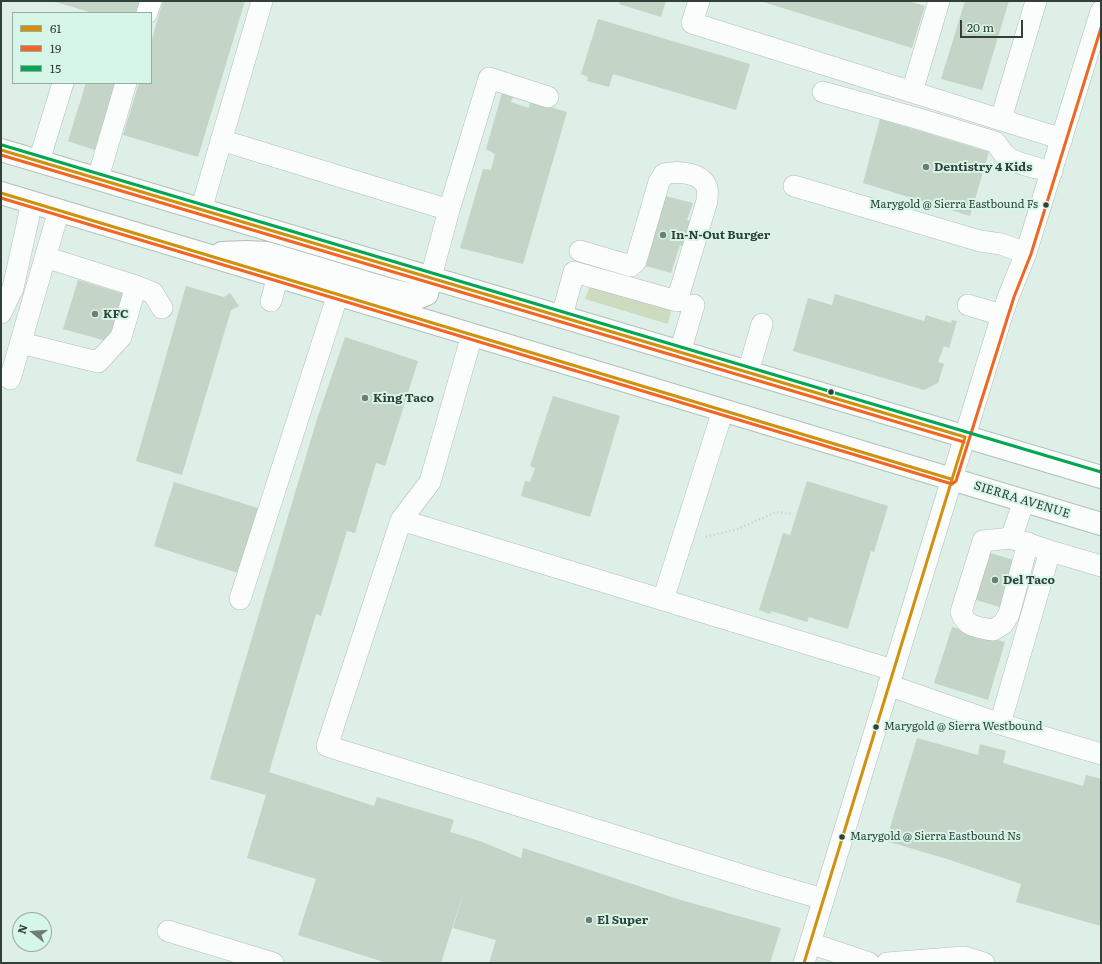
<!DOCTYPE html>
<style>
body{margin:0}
#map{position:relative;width:1102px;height:964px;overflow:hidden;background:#ddefe6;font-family:Literata,serif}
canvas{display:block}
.frame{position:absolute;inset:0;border:2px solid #33403a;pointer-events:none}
.legend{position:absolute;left:12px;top:12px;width:140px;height:72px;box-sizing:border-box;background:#d6f6e7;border:1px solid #95ada2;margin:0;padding:5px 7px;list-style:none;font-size:12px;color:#33403a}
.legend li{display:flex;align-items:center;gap:8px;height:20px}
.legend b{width:20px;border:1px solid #95ada2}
.north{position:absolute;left:12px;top:912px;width:40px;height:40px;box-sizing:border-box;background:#d6f6e7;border:1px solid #95ada2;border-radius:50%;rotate:287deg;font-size:11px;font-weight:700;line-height:16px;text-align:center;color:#33403a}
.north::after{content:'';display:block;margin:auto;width:14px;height:18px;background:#6e7d76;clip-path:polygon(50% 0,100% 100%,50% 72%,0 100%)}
.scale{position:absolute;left:960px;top:20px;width:63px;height:18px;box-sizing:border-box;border:2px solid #33403a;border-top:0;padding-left:5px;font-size:12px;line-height:14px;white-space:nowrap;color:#33403a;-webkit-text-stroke:3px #d6f6e7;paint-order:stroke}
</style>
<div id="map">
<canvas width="1102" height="964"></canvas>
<div class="frame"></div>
<ul class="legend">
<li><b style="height:5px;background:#d0920c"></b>61</li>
<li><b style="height:5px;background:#f26522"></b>19</li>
<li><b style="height:5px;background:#00a651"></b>15</li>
</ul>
<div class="north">N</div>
<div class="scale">20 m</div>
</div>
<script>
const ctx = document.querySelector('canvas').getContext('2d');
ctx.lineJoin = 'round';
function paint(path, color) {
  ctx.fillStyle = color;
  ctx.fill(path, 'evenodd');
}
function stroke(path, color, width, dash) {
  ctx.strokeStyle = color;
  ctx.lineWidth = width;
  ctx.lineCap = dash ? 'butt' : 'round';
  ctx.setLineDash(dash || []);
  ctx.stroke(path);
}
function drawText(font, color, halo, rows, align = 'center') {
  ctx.font = font + ' Literata,serif';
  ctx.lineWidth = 4;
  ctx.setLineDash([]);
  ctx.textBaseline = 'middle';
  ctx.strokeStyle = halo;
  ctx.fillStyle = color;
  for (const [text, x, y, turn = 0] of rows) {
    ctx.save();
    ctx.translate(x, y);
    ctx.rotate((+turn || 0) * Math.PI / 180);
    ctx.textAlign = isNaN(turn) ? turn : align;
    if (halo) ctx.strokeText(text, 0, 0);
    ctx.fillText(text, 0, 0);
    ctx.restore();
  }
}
paint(new Path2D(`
 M592,287L669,310L671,312L668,324L585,299L589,288Z`), '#cddcbf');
paint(new Path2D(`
 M52,1H140L136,13H93Z
 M163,1H245L198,157L123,135L139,83H151V42Z
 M620,1H666L661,17L619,4Z
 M760,1H908L925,6L912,48Z
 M965,1H1009L982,90L941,79Z
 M598,19L750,64L736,110L613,74L609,87L587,81L588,77L581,74Z
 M86,83H115L95,150L68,141Z
 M502,93L514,95L511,102L529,108L530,101L567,112L523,264L460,248L483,169L491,170L495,154L486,149Z
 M880,119L989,152L970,216L863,183Z
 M661,195L693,203L687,220L690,221L683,246L680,245L671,273L642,265Z
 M78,280L124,294L110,342L63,329Z
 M186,286L224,297L230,293L239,306L231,310L182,475L136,461Z
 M835,294L924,321L926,315L951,323L952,320L957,321L949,348L944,346L938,362L944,364L938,383L924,390L793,351L808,298L832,305Z
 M345,337L418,361L385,466L376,463L355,533L347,531L321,616L316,614L269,772L374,806L377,797L454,820L450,832L480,841L521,858L523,848L681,900L781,928L770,963H489L496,940L453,928L465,888L441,963H387L298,935L316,879L247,858L266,795L210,779L317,419Z
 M553,396L620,416L590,517L521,496L525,481L530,482L535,468L530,466Z
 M807,481L888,506L874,552L871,551L848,629L809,617L807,622L771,611L770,614L759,610L783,533L790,535Z
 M174,482L258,508L238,573L154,546Z
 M987,552L1017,561L1003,608L973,599Z
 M952,627L1005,642L988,700L934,683Z
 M917,738L978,755L980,744L1006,751L1003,763L1083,786L1086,775L1101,779V926L1016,902L1021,884L947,859L886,841Z`), '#c4d4c7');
const minor = new Path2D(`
 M699,1L692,23L1062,139
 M147,13L151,1
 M823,92L916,118L995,142C999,146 1001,151 1005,155C1014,164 1039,168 1052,172
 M912,92L939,1
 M1001,119L1036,1
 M221,140L449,210
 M39,161L63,83
 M98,178L126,83
 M794,186L980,241L1001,244L1026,253
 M201,210L262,1
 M45,257L136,286L153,293L162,308
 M431,277L449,210L489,78L548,97
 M271,301L278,276
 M968,305L1002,315
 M1,313L13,288L32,202
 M562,316L574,272L677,301L707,201C707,197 708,191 707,188C702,172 678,171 664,174L659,182L636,261L631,266L580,251
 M21,343L98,362L121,337L136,286
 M680,352L694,305
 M748,372L762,324
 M10,379L59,210
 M401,520L430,482L472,335
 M1011,538L983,541L961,612C967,628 978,627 993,630L1003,624L1009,614L1028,543
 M1050,551L1101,566
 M240,599L338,294
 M663,600L723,410
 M888,685L1000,724L1101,754
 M1000,724L1050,551L1011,538L1024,501
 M823,899L758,880L327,746L401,520L893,670
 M168,931L273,963
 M810,943L869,963
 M804,963L1002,315L1009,295L1026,253L1101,11
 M887,963L964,957L984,963`);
const major = new Path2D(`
 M1,150L1101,477
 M1,193L1101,524
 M222,253L246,252L267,253L391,290L420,297L427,294L431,277`);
stroke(minor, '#b1bfb8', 22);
stroke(major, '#b1bfb8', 24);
stroke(new Path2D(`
 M706,537L738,529L776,512L792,514`), '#c7cecb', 2.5, [1, 3]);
stroke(minor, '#fafdfb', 21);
stroke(major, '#fafdfb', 22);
stroke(new Path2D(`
 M1,150L965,437L804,963
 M1,193L951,479`), '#d0920c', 3);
stroke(new Path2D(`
 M1,155L964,442
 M1,198L952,484L956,481L1014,297L1031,254L1101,28`), '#f26522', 3);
stroke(new Path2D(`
 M2,145L1101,472`), '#00a651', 3);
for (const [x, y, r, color] of [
 [926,167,4,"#6e7d76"],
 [1046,205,3.5,"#33403a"],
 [663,235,4,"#6e7d76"],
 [95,314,4,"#6e7d76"],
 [831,392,3.5,"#33403a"],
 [365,398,4,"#6e7d76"],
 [995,580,4,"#6e7d76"],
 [876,727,3.5,"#33403a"],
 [842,837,3.5,"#33403a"],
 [589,920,4,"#6e7d76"]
]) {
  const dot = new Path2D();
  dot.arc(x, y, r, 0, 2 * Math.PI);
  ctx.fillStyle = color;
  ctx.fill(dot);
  stroke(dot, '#d6f6e7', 1.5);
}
drawText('11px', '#33403a', '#d6f6e7', [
 ["Marygold @ Sierra Eastbound Fs",1038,205,"right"],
 ["Marygold @ Sierra Westbound",884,727],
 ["Marygold @ Sierra Eastbound Ns",850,837]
], 'left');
drawText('bold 12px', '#33403a', '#d6f6e7', [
 ["Dentistry 4 Kids",934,167],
 ["In-N-Out Burger",671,235],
 ["KFC",103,314],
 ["King Taco",373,398],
 ["Del Taco",1003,580],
 ["El Super",597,920]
], 'left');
drawText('12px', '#33403a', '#d6f6e7', [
 ["SIERRA AVENUE",1022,500,17]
]);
</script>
